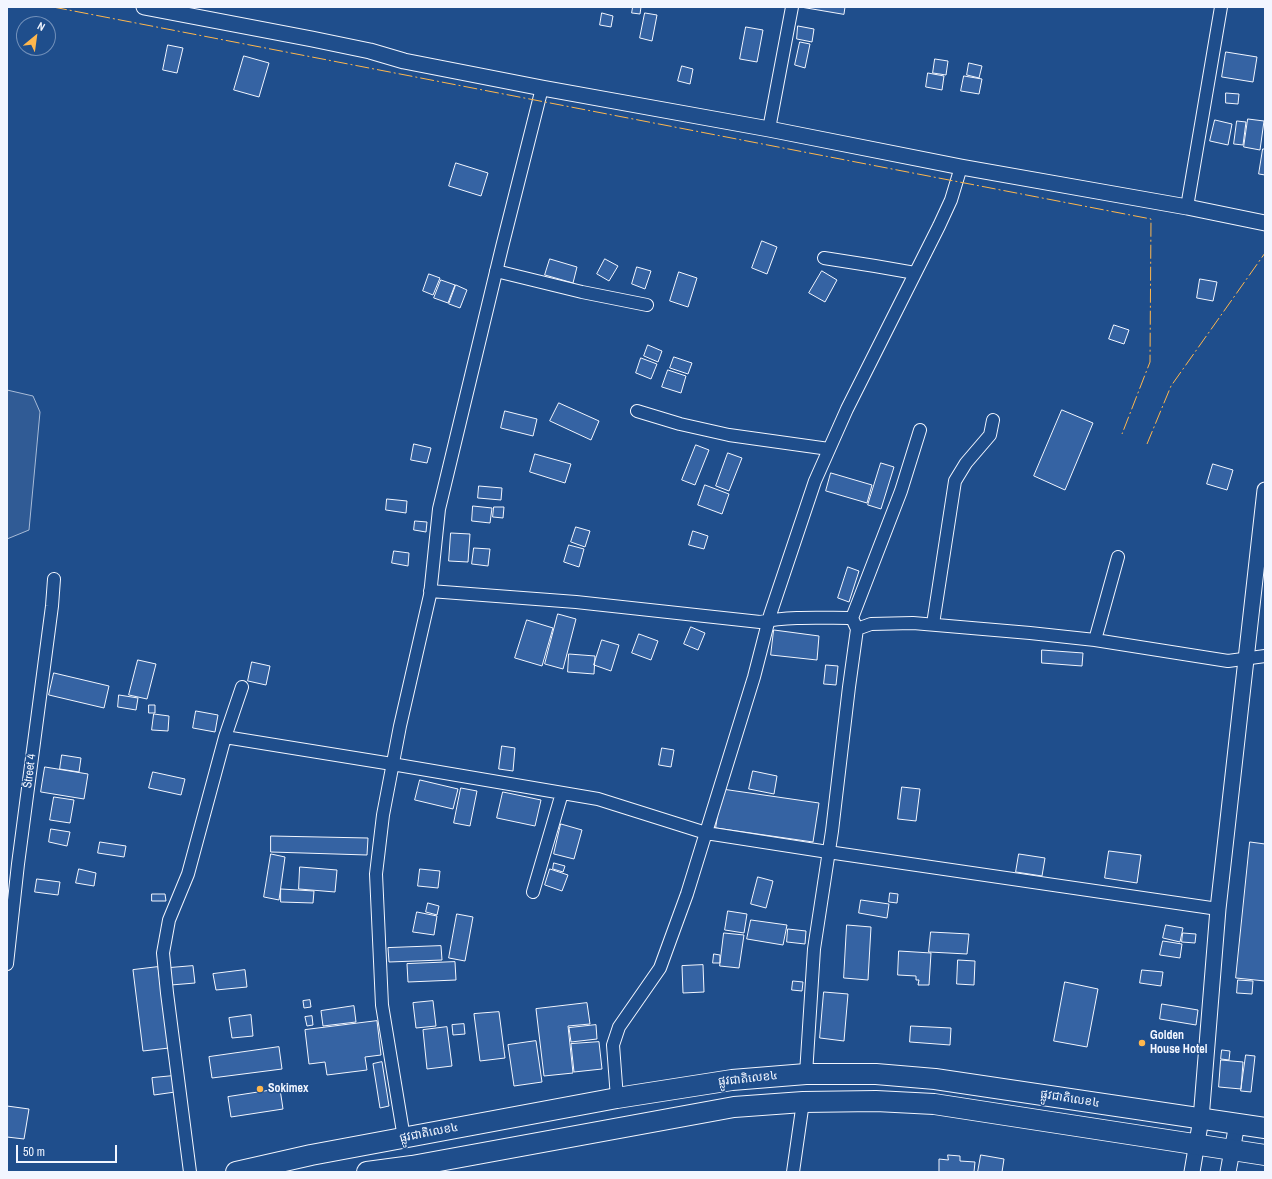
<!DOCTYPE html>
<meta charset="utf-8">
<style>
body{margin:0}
#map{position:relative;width:1272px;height:1179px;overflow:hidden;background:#1f4e8c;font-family:"Archivo Narrow",sans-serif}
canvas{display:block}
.frame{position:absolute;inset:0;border:8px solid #f2f6ff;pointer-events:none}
.north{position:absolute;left:16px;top:16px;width:40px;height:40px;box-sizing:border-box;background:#1f4e8c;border:1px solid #7391ba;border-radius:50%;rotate:29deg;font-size:11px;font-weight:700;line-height:16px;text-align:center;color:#f2f6ff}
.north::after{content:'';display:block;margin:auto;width:14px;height:18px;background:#ffb74d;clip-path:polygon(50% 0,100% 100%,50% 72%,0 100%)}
.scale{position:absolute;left:16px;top:1145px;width:101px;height:18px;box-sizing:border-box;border:2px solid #f2f6ff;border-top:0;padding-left:5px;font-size:12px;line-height:14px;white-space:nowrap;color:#f2f6ff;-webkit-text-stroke:3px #1f4e8c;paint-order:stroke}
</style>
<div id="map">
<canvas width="1272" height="1179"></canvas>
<div class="frame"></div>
<div class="north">N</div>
<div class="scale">50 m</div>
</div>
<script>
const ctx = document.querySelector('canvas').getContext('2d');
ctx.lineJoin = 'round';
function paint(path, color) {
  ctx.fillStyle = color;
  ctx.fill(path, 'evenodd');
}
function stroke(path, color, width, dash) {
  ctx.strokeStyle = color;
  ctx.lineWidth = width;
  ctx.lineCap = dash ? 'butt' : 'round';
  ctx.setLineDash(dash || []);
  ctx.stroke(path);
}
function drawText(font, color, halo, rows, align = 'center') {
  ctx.font = font + ' "Archivo Narrow","Noto Sans Khmer",sans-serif';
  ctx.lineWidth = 3;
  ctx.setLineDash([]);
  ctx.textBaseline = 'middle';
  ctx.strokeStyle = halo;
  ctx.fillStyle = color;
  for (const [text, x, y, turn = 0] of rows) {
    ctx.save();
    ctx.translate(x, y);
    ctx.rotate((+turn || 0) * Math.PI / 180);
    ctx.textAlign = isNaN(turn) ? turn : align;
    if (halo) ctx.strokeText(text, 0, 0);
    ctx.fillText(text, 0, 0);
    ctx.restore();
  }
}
const built = new Path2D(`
 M7,390L33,396L40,412L29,530L7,539Z`);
paint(built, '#305b95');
stroke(built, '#a8bbd7', 1);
const building = new Path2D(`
 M633,7H641L640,14L632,13Z
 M801,7H845L844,14Z
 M602,13L613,16L611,27L600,25Z
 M645,13L657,15L652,41L640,38Z
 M798,26L814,29L812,42L797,39Z
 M746,27L763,30L757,62L740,59Z
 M800,42L810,44L805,68L795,65Z
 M168,45L183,48L177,73L163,70Z
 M1226,52L1257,57L1253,82L1222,77Z
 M244,56L269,63L259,97L234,90Z
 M935,59L948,61L946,75L933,73Z
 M969,63L982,66L979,78L967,75Z
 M682,66L693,69L690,84L678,81Z
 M928,73L944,76L942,90L926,87Z
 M964,76L982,79L979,94L961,91Z
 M1226,93L1239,94L1238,104L1226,103Z
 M1248,119L1264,121L1260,150L1244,147Z
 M1215,120L1232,124L1228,145L1210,141Z
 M1237,121L1246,122L1243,145L1234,144Z
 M1263,149H1265V175L1259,174Z
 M456,163L488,173L481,196L449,186Z
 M762,241L777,247L767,274L752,268Z
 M550,259L577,267L573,283L545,275Z
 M605,259L618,266L609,281L597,274Z
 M637,267L651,271L645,289L632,284Z
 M822,271L837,280L825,302L809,293Z
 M679,272L697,278L688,307L670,301Z
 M429,274L440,278L433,295L423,291Z
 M1200,279L1217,282L1213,301L1197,298Z
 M441,280L455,285L448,303L434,298Z
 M456,285L467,290L460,308L449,304Z
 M1114,325L1129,330L1124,344L1109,339Z
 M648,345L662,351L658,362L644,356Z
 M674,357L692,363L688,374L670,368Z
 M641,358L657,364L651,379L636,373Z
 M668,370L686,376L681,393L662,387Z
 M559,403L599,421L591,440L550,421Z
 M1062,410L1093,423L1065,490L1034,476Z
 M505,411L537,419L533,436L501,428Z
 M414,444L431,448L427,463L411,460Z
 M696,445L709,450L695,485L682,480Z
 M728,453L742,458L729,491L716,486Z
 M535,454L571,464L565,483L530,472Z
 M881,463L894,467L881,509L868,505Z
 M1213,464L1233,470L1227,490L1207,484Z
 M831,473L872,485L867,503L826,491Z
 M705,485L729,494L722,514L698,505Z
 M479,486L502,488L501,500L478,498Z
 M387,499L407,501L406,513L386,510Z
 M473,506L492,508L490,523L472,521Z
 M494,507H504L503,518L493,517Z
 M415,521L427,522L426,532L414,530Z
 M576,527L590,531L585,547L571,542Z
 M693,531L708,536L704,549L689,545Z
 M451,533L470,534L468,562L449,561Z
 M569,545L584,549L579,567L564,562Z
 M474,548L490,549L488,566L472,564Z
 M394,551L409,553L408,566L392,563Z
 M848,567L859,571L849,602L838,598Z
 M558,614L576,619L563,669L545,664Z
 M527,620L553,628L542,666L515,658Z
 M691,627L705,633L698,650L684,644Z
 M774,630L819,636L817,660L771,655Z
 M639,634L658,641L651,660L632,653Z
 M602,640L619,645L611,671L594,665Z
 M1042,650L1083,653L1082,666L1042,663Z
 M569,654L595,656L594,674L568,672Z
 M138,660L156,664L147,699L129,695Z
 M252,662L270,666L266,685L248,681Z
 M826,665L838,666L836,685L824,684Z
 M54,673L109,686L104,708L49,695Z
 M119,695L138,698L136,710L118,707Z
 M149,705H155V713H149Z
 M196,711L218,715L215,732L193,728Z
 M154,714L169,716L168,731L152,730Z
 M502,746L515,748L513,771L499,769Z
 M662,748L674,750L671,767L659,765Z
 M62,755L81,758L79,772L60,769Z
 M45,767L88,774L84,799L41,792Z
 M753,771L777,776L774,794L749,789Z
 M153,772L185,779L181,795L149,788Z
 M420,780L458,789L453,809L415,800Z
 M902,787L920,789L916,821L898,819Z
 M461,788L477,791L470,826L454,823Z
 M722,789L819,803L813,842L716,828Z
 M503,792L541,800L535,826L497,818Z
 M54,797L74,800L70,823L50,820Z
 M561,824L582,830L574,859L554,854Z
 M51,829L70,832L67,846L49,842Z
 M271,836L368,838L367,855L271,852Z
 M100,842L126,846L124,857L98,853Z
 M1250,842L1265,844V981L1236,978Z
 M1109,851L1141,855L1137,883L1105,878Z
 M271,854L285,857L279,900L264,897Z
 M1019,854L1045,858L1042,876L1016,872Z
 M554,863L565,866L563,872L553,869Z
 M300,867L337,870L335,892L299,889Z
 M79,869L96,873L94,886L76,883Z
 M420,869L440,871L438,888L418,886Z
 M550,869L568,875L562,891L545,885Z
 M758,877L773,881L766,908L751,904Z
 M37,879L60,882L58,895L35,892Z
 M281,889L314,891L313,903L281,902Z
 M890,893L898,894L897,903L889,902Z
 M152,894H165L166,901H152Z
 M861,900L889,904L887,918L859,913Z
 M428,903L439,906L437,915L426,912Z
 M728,911L747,914L744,933L725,930Z
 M417,912L437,916L434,935L413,932Z
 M457,914L473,917L465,961L449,958Z
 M751,920L787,925L783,945L747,939Z
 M847,925L871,927L868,980L844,978Z
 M1166,925L1183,928L1180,942L1163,938Z
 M788,929L806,931L805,944L787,942Z
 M931,932L969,934L967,954L929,952Z
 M724,933L744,935L739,968L720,966Z
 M1183,933L1196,934L1195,943L1182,942Z
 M1163,941L1182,944L1180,958L1160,955Z
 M441,946L442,960L389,962L388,948Z
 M899,951L931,953L929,985H918L919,980H916V976L898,975Z
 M714,954L720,955V963H713Z
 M958,960L975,961L974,985L957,984Z
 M455,962L456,980L408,982L407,964Z
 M703,965L704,992L683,993L682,966Z
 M193,966L195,983L171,985L169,968Z
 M158,967L169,1048L143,1051L133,970Z
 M245,970L247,987L216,990L213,974Z
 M1142,970L1163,972L1161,986L1140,983Z
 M1238,980L1253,981L1252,994L1237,993Z
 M793,981L803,982L802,991L792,990Z
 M1065,982L1098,989L1087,1047L1054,1041Z
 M824,992L848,994L844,1041L820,1038Z
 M310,1000L311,1007L304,1008L303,1001Z
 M433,1001L436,1026L416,1028L413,1003Z
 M587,1003L590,1024L568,1026L573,1073L544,1076L536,1009Z
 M1162,1004L1198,1010L1196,1025L1160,1019Z
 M354,1006L356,1022L323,1026L321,1011Z
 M499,1012L505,1058L480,1061L474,1014Z
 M251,1015L253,1036L232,1038L229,1018Z
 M312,1016L313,1025L307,1026L305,1017Z
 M377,1021L381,1055L365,1057L367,1070L327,1075L325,1062L309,1064L305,1030Z
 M464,1024L465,1034L453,1035L452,1025Z
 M596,1025L597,1039L571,1042L569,1028Z
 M911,1026L951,1028L950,1045L910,1042Z
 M447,1027L452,1066L427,1069L423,1030Z
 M536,1041L542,1082L514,1086L508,1045Z
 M599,1042L602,1069L574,1072L571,1044Z
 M279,1047L282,1069L212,1078L209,1057Z
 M1222,1050L1230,1051L1229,1060L1221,1059Z
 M1246,1055L1255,1056L1251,1092L1241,1091Z
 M1221,1060L1243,1062L1241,1089L1219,1087Z
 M382,1062L389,1106L380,1108L373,1064Z
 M173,1076L175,1092L154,1095L152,1078Z
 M280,1089L283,1109L231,1117L228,1097Z
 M7,1106L29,1109L24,1139L7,1137Z
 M948,1155L960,1156V1161L975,1162L974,1172H939V1159L948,1160Z
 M981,1155L1004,1159L1002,1172H978Z`);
paint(building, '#3563a3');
stroke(building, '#f2f6ff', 1);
const minor = new Path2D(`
 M769,129L792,7
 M1187,207L1221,7
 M824,258L875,266L915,273
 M496,271L582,292L647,305
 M637,411L680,424L729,435L829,449
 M430,591L576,602L760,622C791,616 821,618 852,618L857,629L871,624L913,623L1030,633L1095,640L1228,661L1265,656
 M852,618L901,491L920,430
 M933,624L955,481L966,463L990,435L993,420
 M1095,640L1118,557
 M225,737L392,764L598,799L706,833L828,852L1218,909
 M533,892L562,793
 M7,964L18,864L52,606L54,579
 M806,1074L814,949L832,831L849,687L857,629
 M617,1098L613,1045L619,1027L660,968L687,894L754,677L770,615L815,481L847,409L939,226L951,200L961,167
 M404,1138L382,1005L376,874L383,815L400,726L430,595L439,509L502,247L542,88
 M190,1172L167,993L163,953L169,920L188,874L225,737L242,687
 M793,1172L803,1102`);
const tertiary = new Path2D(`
 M144,7L312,39L370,51L404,61L542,88L769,129L961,167L1187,207L1265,223
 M1192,1172L1201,1119L1218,909L1265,490
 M1228,1172L1237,1124`);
const trunk = new Path2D(`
 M236,1172L311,1155L617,1098L732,1080L806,1074H876L935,1079L1265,1128
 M367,1172L412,1166L734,1107L803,1102L876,1101L934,1104L1265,1155`);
stroke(minor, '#f2f6ff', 14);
stroke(tertiary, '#f2f6ff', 17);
stroke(trunk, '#f2f6ff', 22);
stroke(minor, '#1f4e8c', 12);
stroke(tertiary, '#1f4e8c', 15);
stroke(trunk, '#1f4e8c', 20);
stroke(new Path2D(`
 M53,7L1151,219L1150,362L1122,434
 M1147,444L1171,386L1265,253`), '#ffb74d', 1, [14, 3, 2, 3]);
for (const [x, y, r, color] of [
 [1142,1043,4,"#ffb74d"],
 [260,1089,4,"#ffb74d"]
]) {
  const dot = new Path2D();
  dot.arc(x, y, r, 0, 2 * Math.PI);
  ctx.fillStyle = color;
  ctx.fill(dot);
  stroke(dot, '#1f4e8c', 1.5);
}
drawText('12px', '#f2f6ff', '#1f4e8c', [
 ["S̄treet 4",30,771,-83],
 ["ផ្លូវជាតិលេខ៤",748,1079,-6],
 ["ផ្លូវជាតិលេខ៤",1070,1099,9],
 ["ផ្លូវជាតិលេខ៤",429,1133,-11]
]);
drawText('bold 12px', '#f2f6ff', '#1f4e8c', [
 ["Golden",1150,1036],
 ["House Hotel",1150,1050],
 ["Sokimex",268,1089]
], 'left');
</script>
